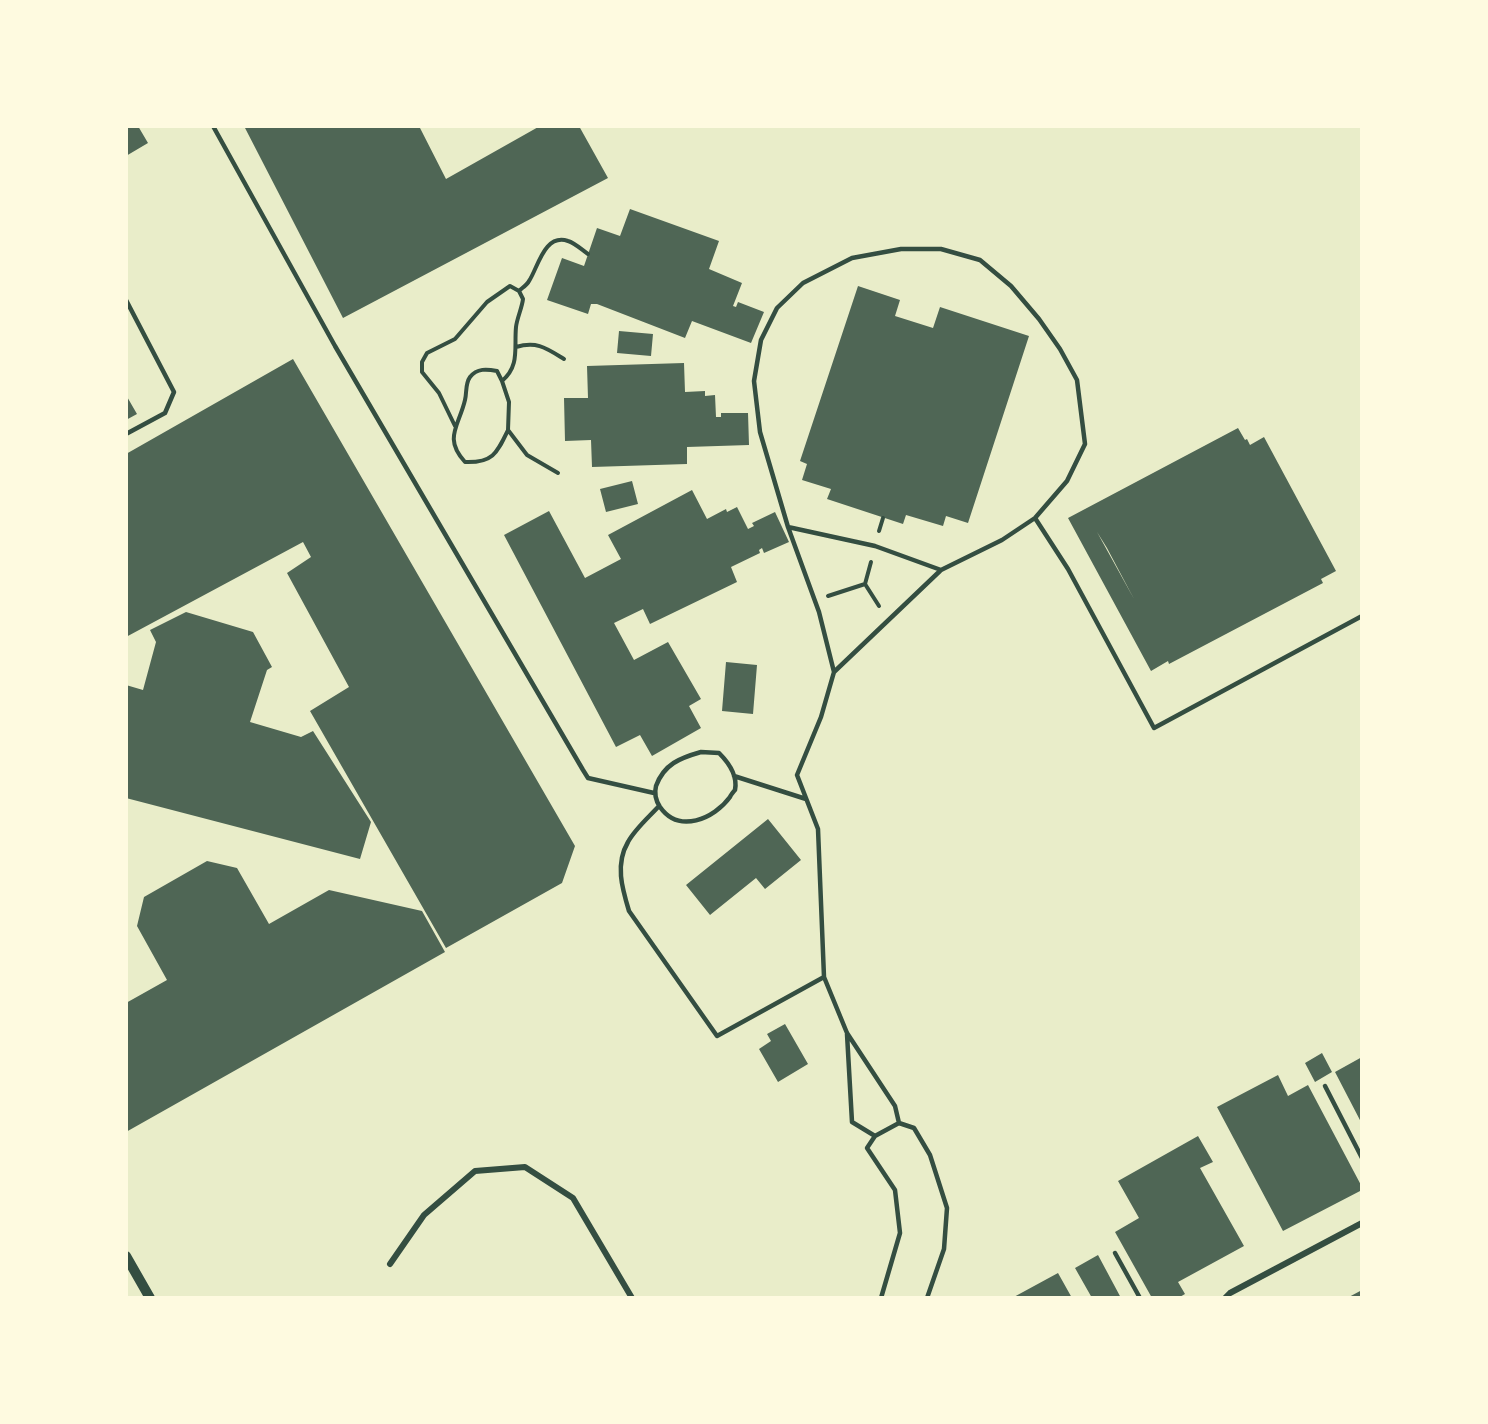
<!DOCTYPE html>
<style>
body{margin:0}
#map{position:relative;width:1488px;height:1424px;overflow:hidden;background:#e9edc9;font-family:"Work Sans",sans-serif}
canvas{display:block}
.frame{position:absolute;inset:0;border:128px solid #fefae0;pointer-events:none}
</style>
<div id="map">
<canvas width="1488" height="1424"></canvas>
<div class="frame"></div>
</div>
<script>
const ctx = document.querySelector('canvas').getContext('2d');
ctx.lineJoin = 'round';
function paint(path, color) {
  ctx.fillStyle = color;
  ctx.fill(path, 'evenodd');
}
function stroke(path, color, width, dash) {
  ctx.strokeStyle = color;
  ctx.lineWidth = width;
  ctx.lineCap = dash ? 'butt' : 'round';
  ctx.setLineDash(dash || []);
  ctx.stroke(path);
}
paint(new Path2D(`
 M126,126H138L148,143L126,156Z
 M244,126H419L446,179L540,126H579L608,178L343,318Z
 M630,209L719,241L709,269L742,283L733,306L736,307L738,302L764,312L751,343L692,321L685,338L597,304H591L588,314L547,300L562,258L584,266L597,228L620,236Z
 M858,286L900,300L895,316L933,328L940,307L1029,336L968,523L946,516L943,526L906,515L903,524L827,499L831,489L802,480L807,464L800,461Z
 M619,331L653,334L651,356L617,353Z
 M293,359L575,846L562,883L446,948L310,711L349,687L287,573L311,557L303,542L126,637V454Z
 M684,363L685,392L705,391V396L715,395L716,417H721V413H748L749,445L687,447V464L592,467L591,440L565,441L564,398H588L587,366Z
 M126,395L137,414L126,420Z
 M1238,428L1245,440L1247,439L1250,445L1264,437L1336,571L1321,579L1323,583L1169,664L1168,661L1151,671L1068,518ZM1097,532L1107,548L1134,599Z
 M632,481L638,504L606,512L600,489Z
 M692,490L707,519L726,509L727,512L737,507L748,529L754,526L752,523L775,512L789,542L764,553L762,548L759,550L760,553L731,567L737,582L650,624L643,609L614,623L634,660L668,642L701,699L689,706L701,728L652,756L640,735L616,747L504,535L549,511L585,578L621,559L608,535Z
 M186,612L253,632L272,667L267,670L250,722L301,737L313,731L371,822L360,859L126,798V685L143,690L156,642L150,630Z
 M726,662L757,665L753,714L722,711Z
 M768,819L801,860L765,889L756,878L710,915L686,885Z
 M207,861L237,868L269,924L329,890L422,911L445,952L126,1132V1003L167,980L137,926L144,897Z
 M785,1024L808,1064L778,1082L759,1049L771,1041L767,1034Z
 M1322,1053L1332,1072L1315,1082L1305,1063Z
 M1362,1057V1124L1335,1072Z
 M1278,1075L1288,1096L1308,1085L1362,1187V1190L1283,1231L1217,1107Z
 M1198,1136L1213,1162L1200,1168L1244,1246L1178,1282L1185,1294L1178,1298H1152L1115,1232L1139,1218L1118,1181Z
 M1098,1255L1121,1298H1092L1075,1268Z
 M1058,1273L1072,1298H1012Z
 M1362,1290V1298H1347Z`), '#4f6655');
stroke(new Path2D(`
 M519,291C522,288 527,285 529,281C538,268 544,233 568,241C575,243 582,250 588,254
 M516,347C537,341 546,348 564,359
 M455,426L439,393L422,372V362L427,353L455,339L487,302L510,286L519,291L523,299C522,308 517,318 516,327C514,348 520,366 502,381
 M508,430C497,453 493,463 465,462C443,438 459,426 465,400C467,392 465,384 470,377C477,368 487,369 497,371L502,381L509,402L508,430L527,455L558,473
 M879,531L883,518
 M865,584L879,606
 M828,596L865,584L871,562`), '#344e41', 4);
stroke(new Path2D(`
 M213,126L335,346L583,770L588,778L654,793
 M126,300L174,392L165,413L126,434
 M1035,518L1068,569L1154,728L1362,616
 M788,527L875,546L941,570
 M834,672L819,612L788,527L760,432L754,381L761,340L777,308L803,283L852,258L901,249H941L980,260L1011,286L1039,319L1060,349L1077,380L1085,444L1067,481L1035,518L1002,540L941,570L834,672L821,717L797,775L818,829L824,977L847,1033L895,1106L899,1123
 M701,752L719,753C728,762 738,775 735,790C734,791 730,796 730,797C714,819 679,834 660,807C656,801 654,794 656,786C664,764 680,758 701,752Z
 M734,776L806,799
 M659,806C649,817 635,829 628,842C615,864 622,888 629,911L717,1036L824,977
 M847,1034L852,1122L875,1136
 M1325,1086L1362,1158
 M1115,1253L1140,1298
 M881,1298L900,1233L895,1190L867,1148L875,1136L899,1123L914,1128L930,1155L947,1208L944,1249L927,1298`), '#344e41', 4.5);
stroke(new Path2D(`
 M390,1264L424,1215L475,1171L525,1167L573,1198L632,1298
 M1225,1298L1230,1293L1362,1223`), '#344e41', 6);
stroke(new Path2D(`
 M126,1256L150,1298`), '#344e41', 10);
</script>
